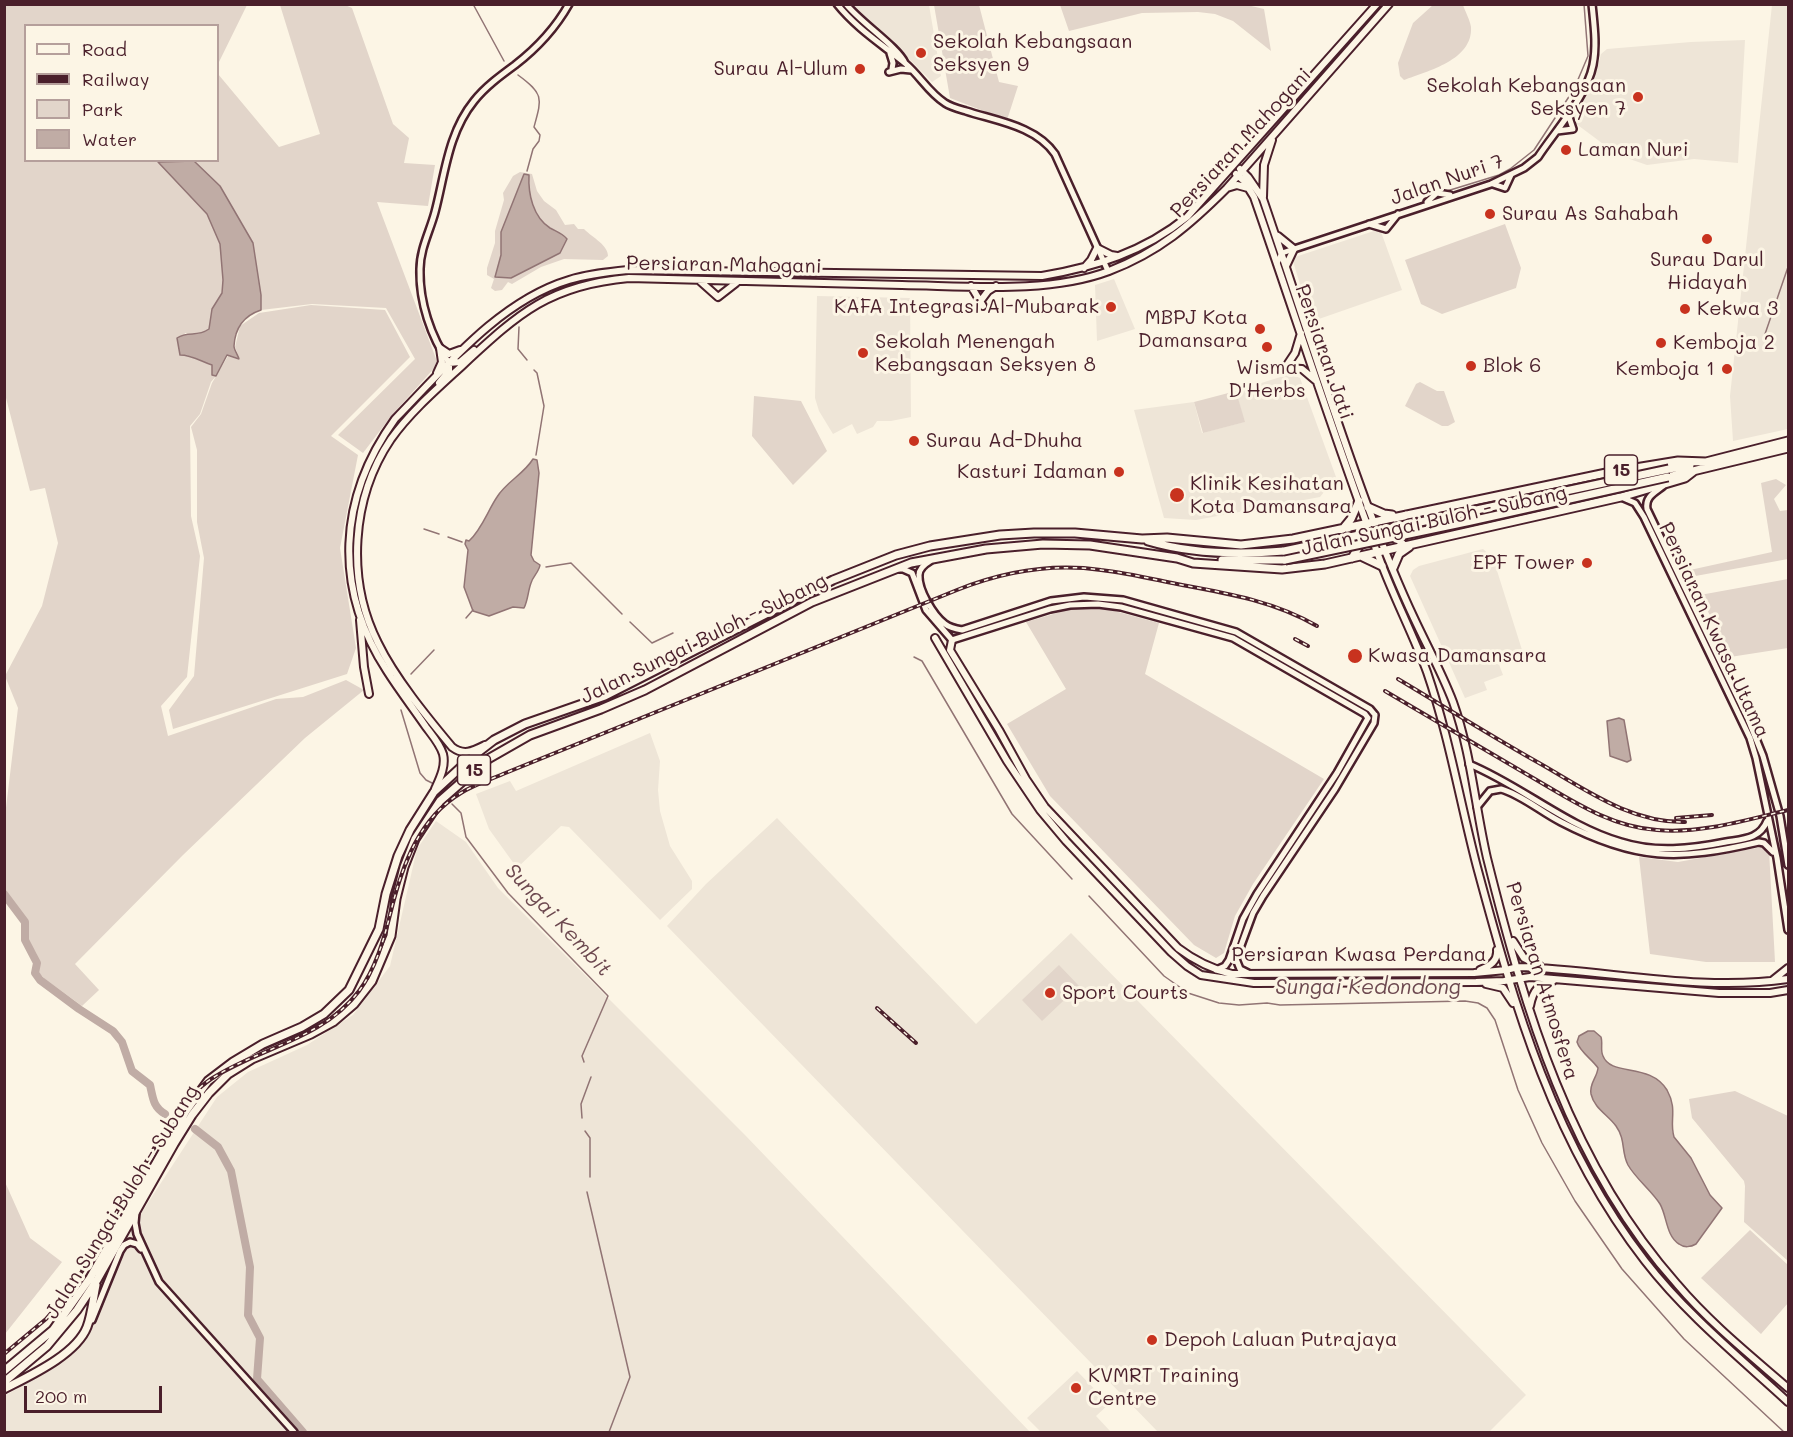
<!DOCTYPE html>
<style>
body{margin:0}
#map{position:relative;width:1793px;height:1437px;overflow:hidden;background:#fcf5e5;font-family:Mali,sans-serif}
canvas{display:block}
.frame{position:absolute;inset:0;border:6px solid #4a1f2b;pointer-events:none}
.legend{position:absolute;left:24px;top:24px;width:195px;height:138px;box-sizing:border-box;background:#fcf5e5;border:2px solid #b59f9b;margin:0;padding:8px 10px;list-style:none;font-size:18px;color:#4a1f2b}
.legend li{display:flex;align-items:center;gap:12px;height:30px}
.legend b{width:30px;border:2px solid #b59f9b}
.scale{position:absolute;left:24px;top:1386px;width:138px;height:27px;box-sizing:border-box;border:3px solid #4a1f2b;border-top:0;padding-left:8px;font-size:18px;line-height:21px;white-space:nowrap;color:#4a1f2b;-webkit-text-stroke:4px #fcf5e5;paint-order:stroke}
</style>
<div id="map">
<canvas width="1793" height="1437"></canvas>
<div class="frame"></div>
<ul class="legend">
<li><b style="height:8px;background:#fcf5e5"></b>Road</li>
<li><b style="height:8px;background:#4a1f2b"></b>Railway</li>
<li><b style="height:16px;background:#e2d5ca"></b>Park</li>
<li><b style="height:16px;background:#c0aca5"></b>Water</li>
</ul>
<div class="scale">200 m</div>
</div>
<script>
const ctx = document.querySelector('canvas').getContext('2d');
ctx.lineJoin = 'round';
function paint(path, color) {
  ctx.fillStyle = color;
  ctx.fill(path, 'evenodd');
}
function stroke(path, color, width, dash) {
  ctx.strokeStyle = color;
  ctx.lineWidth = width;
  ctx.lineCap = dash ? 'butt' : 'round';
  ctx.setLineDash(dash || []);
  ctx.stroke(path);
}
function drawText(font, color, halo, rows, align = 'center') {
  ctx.font = font + ' Mali,sans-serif';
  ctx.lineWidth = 6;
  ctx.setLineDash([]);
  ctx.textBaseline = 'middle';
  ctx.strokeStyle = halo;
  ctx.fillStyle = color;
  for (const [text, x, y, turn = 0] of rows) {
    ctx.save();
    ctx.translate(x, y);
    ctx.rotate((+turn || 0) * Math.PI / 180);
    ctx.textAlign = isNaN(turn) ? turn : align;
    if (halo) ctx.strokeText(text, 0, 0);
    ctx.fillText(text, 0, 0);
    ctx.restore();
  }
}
paint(new Path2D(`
 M853,5H929L941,76L932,82L893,43L864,17Z
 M1772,5H1788V429L1733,441L1730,396Z
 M1745,40L1738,163L1694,159L1647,165L1618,155L1575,123L1572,114L1594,81L1601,54L1607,49L1691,42Z
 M1380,229L1402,290L1316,320L1310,317L1292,258Z
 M1114,279L1135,329L1097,341L1095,285Z
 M817,296L910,298L911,417L891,421H877L873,427L857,434L852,424L833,434L819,411L815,398Z
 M1290,374L1300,378L1336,477L1320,497L1196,520L1164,518L1134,410L1194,402L1202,433L1244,422L1236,391Z
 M1483,549L1493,558L1522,650L1497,659L1503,675L1484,682L1487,690L1465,698L1410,576L1413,570L1419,566Z
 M650,733L660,761L658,790L660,811L670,846L692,881V889L660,920L569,827L561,826L517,868L489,829L476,794L510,781L516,791Z
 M777,818L976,1024L1071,933L1526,1395L1489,1432H1158L667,926L706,884Z
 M436,821L466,842L498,888L745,1135L1030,1432H5L4,1396L51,1370L76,1349L93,1323L127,1235L217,1097L248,1072L307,1045L353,1015L390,966L417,849Z
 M1077,1371L1109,1404L1096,1416L1111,1432H1041L1027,1418Z`), '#eee5d7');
paint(new Path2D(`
 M5,5H247L218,64V26H26V160L158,161L207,214L220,244L223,280L222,293L212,309L209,329L201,334L185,333L179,347L180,355C192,355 200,361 212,365V375L216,376L211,382L200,414L190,426L191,516L200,556L187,677L161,706L168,736L276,699L303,697L346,680L364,690L305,738L183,855L75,964L99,990L82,1006L45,979L38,972L39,963L36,953L28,940L27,921L5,890V816L18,708L5,676L42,606L58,543L45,488L30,491L5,394Z
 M280,5H345L352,8L393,124L409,138L404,163L435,165L428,206L377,202L438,364L392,415L363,453L338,435L415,359L386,308L312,304L261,310V295L220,186L194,161L218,160V74L279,147L320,134Z
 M934,5H979L999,82L1018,86L1007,120L950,98Z
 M1060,5H1247L1264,9L1271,51L1233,21L1215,14L1198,12L1142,13L1069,31Z
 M1433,5H1463C1465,11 1470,20 1471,27C1473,60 1428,71 1404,80L1400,76L1398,63L1413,23Z
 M520,172L532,174L537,191L544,201L556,210L565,225L574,224L578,229H584C593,238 608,245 608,256L603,260L564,259L541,267L512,284L508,282L502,290L495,291L491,288L494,279L487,275V268L495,243V231L504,200L503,193L513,176Z
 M1505,224L1521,268L1516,288L1442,314L1421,304L1405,260Z
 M311,305L385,310L410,357L331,436L358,455L340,548L356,648L347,674L173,729L169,710L194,676L204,558L197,522V450L191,427L201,414L212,383L228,356L240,360L235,347L240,326L259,313Z
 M1420,382L1437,391H1444L1455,422L1448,426H1442L1405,406L1416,384Z
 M1236,391L1245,422L1203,433L1194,402Z
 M754,396L801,401L827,451L793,485L752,436Z
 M1776,479L1786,485L1774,499L1780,511L1788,510V559L1690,577V570L1772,552L1761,483Z
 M1788,579V648L1730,657L1700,595Z
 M1086,608L1107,609L1159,623L1145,674L1324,779L1253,884L1235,916L1224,953L1216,958L1194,945L1050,796L1007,724L1066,689L1026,622L1067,610Z
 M1762,847L1769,850L1775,962H1706L1650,954L1639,857L1678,862Z
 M1059,965L1079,986L1042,1021L1022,1000Z
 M1735,1091L1788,1116V1261L1744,1222L1745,1186L1744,1181L1692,1118L1689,1099Z
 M5,1182L30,1238L62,1262L5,1334Z
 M1750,1230L1788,1265V1303L1761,1334L1701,1278Z`), '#e2d5ca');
const water = new Path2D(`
 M158,162L194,161L220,186L253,243L261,295V310C243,316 235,328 234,346C234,350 238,355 239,359L227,355L216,376L212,375V365C200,361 192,355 180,355L177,338C189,330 196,338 209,329L212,309L222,293L223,280L220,244L207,214Z
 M524,174L529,175C528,194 533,217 550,228C557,232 562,233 567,239L560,253L511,278L495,277L501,255V232Z
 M533,459L537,460L539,473L531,555L534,561L540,565C539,572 533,576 531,583C528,591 528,600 524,608L513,607L489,616L473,611L464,587L468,550L465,544L466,540L469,541C482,529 487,512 497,497C506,482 524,474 533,459Z
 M1619,718L1624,720L1631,760L1627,762L1610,756L1607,721Z
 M1588,1031H1594L1601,1037C1603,1043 1600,1050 1603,1056C1611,1077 1650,1062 1667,1090C1678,1110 1669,1120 1674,1137L1691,1158L1710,1195L1722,1208L1696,1244C1691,1247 1684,1248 1679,1244C1666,1236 1667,1216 1660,1204C1651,1190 1636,1179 1628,1165C1621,1152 1626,1140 1616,1126C1608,1115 1594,1108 1591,1094C1589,1083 1597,1078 1598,1068C1592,1059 1580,1052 1577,1042L1579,1036Z`);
paint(water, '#c0aca5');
stroke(water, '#917474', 1.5);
stroke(new Path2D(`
 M473,4L504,61
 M518,75C544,94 542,98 534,127L540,135L539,141L533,149L527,171
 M1447,191L1499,175L1510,169L1534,150L1574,89L1588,56L1584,4
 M519,327L518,349L527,360
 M1764,337L1788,267
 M534,370L537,373L544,406L536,455
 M424,529L439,534
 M448,537L462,542
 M546,567L571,563L622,614
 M466,618L473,610
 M630,622L652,643L673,633
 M914,657L922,661L1012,814L1072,879
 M411,674L434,650
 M401,710L420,773L426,780L434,784
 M452,804L461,813L466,837L508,893L608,996L582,1056L584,1062
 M1089,896L1164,976L1188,993L1219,1003L1239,1005L1267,1003L1280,1005L1465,1001L1478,1003L1487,1008L1495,1020L1518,1090L1542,1143L1575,1201L1622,1269L1684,1339L1784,1432
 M582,1118L581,1104L591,1077
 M585,1131L590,1138V1177
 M587,1192L630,1377L609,1432`), '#917474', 1.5);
stroke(new Path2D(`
 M4,894L25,922V940L37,963L35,973L40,980L79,1009L113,1031L122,1042L132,1071L150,1085C153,1098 153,1107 165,1114
 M195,1129L218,1147L231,1171L250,1267L248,1315L260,1338L257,1379L303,1432`), '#c0aca5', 8);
const tertiary = new Path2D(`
 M837,4C857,29 883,45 906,64C920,76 929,93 945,103C951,107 959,109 966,111C997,121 1036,126 1055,154L1108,271
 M846,4C860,22 898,47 905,63
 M890,53L893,63L892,69
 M889,72L901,69L911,70
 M1557,131L1573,129L1568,114
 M1493,184L1505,188L1511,175
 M1427,202L1437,193L1450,195
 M1369,224L1386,229L1398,214
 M1277,263L1282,253L1491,184L1524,168L1538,157C1556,130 1587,96 1593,65C1597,45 1594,25 1592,4
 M449,363C431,337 419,302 420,269C420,249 430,231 435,212C445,174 448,133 474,101C485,87 500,76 515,65C537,48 555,29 569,4
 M1663,486C1654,493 1645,497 1647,509L1748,719L1763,756L1780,816L1788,865
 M1621,497L1635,503L1644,517L1750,738L1756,758L1777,858L1788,930
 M930,561C925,564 919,569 919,575C918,589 933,615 945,624C950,628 956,629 962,630L1051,601L1084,597L1123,600L1236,632L1370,709L1375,715
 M899,569H903L912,573L926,610L952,640L1050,609L1070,605L1098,604L1121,607L1233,638L1365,714L1368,718
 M1469,764C1522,786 1566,826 1621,842C1655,853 1691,849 1726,842C1743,839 1760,839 1767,821
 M1477,807L1490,791L1501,789C1522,795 1541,812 1561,822C1636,861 1678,861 1759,842L1764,843L1773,852
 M1216,970L1225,966L1229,960L1243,919L1257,894L1337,773L1368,718
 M1248,973L1240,969L1236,959L1253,913L1263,896L1335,789L1374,723L1375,715
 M136,1212L135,1223L137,1234L159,1282L294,1432
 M92,1320L120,1251L124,1245L130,1242L137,1244L141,1249`);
const secondary = new Path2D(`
 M1240,169L1248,177L1263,199C1298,301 1330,405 1368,507C1382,544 1397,582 1414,618C1427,646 1442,673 1453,702C1471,752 1475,806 1487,858C1525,1010 1570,1164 1677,1284C1710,1323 1750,1355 1788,1388
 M1236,174L1244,181L1254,197C1296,318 1335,440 1380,560C1394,598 1413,634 1427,672C1449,736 1460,802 1477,867C1515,1008 1554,1144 1645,1261C1686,1314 1739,1357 1788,1402
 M1227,188L1237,185L1248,188
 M1263,197L1264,165L1272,140
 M1278,236L1294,249L1286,266
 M1084,268L1091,260L1097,248L1111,255L1117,256
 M700,281L718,297L736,283
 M971,286L983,306
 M982,299L988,291L996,286
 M440,348L449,354L460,350
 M449,363L460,362L474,350
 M1285,368L1295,353L1301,333
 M1285,368L1302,369L1315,380
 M437,373L442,362L440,348
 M439,383L449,371V363
 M360,620L364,667L369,694
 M935,638L1007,761L1040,810L1066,841L1171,952L1187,966L1201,975L1254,983L1476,982L1504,981L1530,977L1719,993H1770L1788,990
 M952,640L950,650L999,730L1026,779L1045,807L1178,948C1195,961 1211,969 1232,974L1474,973L1506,970L1518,967C1608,970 1699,992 1788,979
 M485,745C473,751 464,756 452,747C427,717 395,678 378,643C346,580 351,498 391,439C411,411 438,388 464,364C519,313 550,285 629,278C720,281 811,283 902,285C967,286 1048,294 1109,271C1159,252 1190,225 1227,188L1389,4
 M435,789C440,778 446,766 443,754C440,744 432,735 426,727C413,708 399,690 387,671C333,588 338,498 395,419C445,368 499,301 569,280C588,274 608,272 628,270L1042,276C1095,267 1144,252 1187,217L1377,4
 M1513,941L1524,958L1540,966
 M1480,970C1490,966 1498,961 1497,950
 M1773,980L1788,968
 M1486,984L1503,988L1513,1003
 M1530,1006C1533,990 1538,985 1553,981`);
const trunk = new Path2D(`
 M1669,469L1690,465
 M1668,477L1788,448
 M1368,507L1384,514L1392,515
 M1342,530L1351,519L1359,501
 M1349,534L1356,541L1358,548L1352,558
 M1148,541C1192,554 1237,555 1284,551
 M1404,546L1395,535C1394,525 1398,521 1406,515
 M1363,557L1382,566
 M1222,560H1285
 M1393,568L1399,554L1409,547
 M4,1371L53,1330L90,1278L186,1111L208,1081L233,1062L263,1044L302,1027L324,1014L349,990L379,929L386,894L398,856L410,830L434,792L472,757L494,740L525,724L605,696L833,580L896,555L930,546L1000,535L1034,533H1075L1142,539L1167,538L1241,545L1293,539L1611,472L1678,461L1706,462L1788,441
 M4,1382L47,1346L77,1310L97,1280L174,1144L192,1115L209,1093L228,1074L252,1059L311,1034L333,1022L354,1004L372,981L391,936L396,899L404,867L415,839L440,801L488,759L530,735L601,709L645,690L812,602L911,563L986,549L1043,544L1090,545L1177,558L1193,563L1282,569L1325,564L1621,497L1685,478L1694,471
 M4,1389C29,1376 76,1355 87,1327C92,1314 93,1299 96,1285`);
stroke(tertiary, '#4a1f2b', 10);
stroke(secondary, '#4a1f2b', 10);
stroke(trunk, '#4a1f2b', 11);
stroke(tertiary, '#fcf5e5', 5);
stroke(secondary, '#fcf5e5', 6);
stroke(trunk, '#fcf5e5', 7);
const rail = new Path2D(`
 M1295,639L1308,646
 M1398,679C1445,707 1491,736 1539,763C1585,789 1630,823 1685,822
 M1385,691C1432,719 1480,747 1528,775C1568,798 1609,827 1657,830C1701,834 1746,820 1788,810
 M1676,818L1712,815
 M877,1008L916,1043
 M4,1354L46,1319L71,1290L170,1121C182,1105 195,1090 211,1079C260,1047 322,1040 359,991C376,968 384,939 391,911C402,866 419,818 461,793C474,785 489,780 503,774L957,590C1002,572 1052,563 1101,570C1127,573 1152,579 1177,584C1226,593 1274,601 1317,626`);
stroke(rail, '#4a1f2b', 4);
stroke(rail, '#fcf5e5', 1.5, [4.5]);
const trunkBridge = new Path2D(`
 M1284,551L1669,469
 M1285,560L1471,521L1668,477`);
stroke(trunkBridge, '#4a1f2b', 11, []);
stroke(trunkBridge, '#fcf5e5', 7);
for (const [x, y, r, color] of [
 [921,53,6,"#c8321e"],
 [860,69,6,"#c8321e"],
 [1638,97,6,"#c8321e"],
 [1566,150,6,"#c8321e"],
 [1490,214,6,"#c8321e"],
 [1707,239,6,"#c8321e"],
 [1111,307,6,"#c8321e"],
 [1685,309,6,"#c8321e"],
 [1260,329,6,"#c8321e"],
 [1661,343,6,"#c8321e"],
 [1267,347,6,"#c8321e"],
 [863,353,6,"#c8321e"],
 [1471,366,6,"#c8321e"],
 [1727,369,6,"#c8321e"],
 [914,441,6,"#c8321e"],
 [1119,472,6,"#c8321e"],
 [1177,495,8,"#c8321e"],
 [1587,563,6,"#c8321e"],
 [1355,656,8,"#c8321e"],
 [1050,993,6,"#c8321e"],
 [1152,1340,6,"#c8321e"],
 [1076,1388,6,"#c8321e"]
]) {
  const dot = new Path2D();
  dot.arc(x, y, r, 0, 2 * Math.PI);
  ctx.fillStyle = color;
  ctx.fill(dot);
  stroke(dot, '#fcf5e5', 2);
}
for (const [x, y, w] of [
 [1621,470,33],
 [474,770,33]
]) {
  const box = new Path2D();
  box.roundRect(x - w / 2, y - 15, w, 30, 4.5);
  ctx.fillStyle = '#fcf5e5';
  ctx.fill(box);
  stroke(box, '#4a1f2b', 1.5);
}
drawText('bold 18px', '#4a1f2b', null, [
 ["15",1621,470],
 ["15",474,770]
]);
drawText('20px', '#4a1f2b', '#fcf5e5', [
 ["Sekolah Kebangsaan",933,42],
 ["Seksyen 9",933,65],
 ["Surau Al-Ulum",848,69,"right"],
 ["Sekolah Kebangsaan",1626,86,"right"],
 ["Seksyen 7",1626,109,"right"],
 ["Laman Nuri",1578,150],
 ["Surau As Sahabah",1502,214],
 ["Surau Darul",1707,260,"center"],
 ["Hidayah",1707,283,"center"],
 ["KAFA Integrasi Al-Mubarak",1099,307,"right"],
 ["Kekwa 3",1697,309],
 ["MBPJ Kota",1248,318,"right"],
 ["Damansara",1248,341,"right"],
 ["Sekolah Menengah",875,342],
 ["Kebangsaan Seksyen 8",875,365],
 ["Kemboja 2",1673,343],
 ["Blok 6",1483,366],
 ["Wisma",1267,368,"center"],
 ["D'Herbs",1267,391,"center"],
 ["Kemboja 1",1715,369,"right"],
 ["Surau Ad-Dhuha",926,441],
 ["Kasturi Idaman",1107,472,"right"],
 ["Klinik Kesihatan",1190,484],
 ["Kota Damansara",1190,507],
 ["EPF Tower",1575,563,"right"],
 ["Kwasa Damansara",1368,656],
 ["Sport Courts",1062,993],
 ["Depoh Laluan Putrajaya",1164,1340],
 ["KVMRT Training",1088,1376],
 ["Centre",1088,1399]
], 'left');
drawText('20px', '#4a1f2b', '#fcf5e5', [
 ["Persiaran Mahogani",1241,143,-47],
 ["Jalan Nuri 7",1447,180,-19],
 ["Persiaran Mahogani",724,265,1],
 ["Persiaran Jati",1324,352,71],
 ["Jalan Sungai Buloh - Subang",1434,521,-12],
 ["Persiaran Kwasa Utama",1714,630,65],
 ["Jalan Sungai Buloh - Subang",704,639,-26],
 ["Persiaran Kwasa Perdana",1359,955],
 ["Persiaran Atmosfera",1542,981,73],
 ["Jalan Sungai Buloh - Subang",122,1202,-58]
]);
drawText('italic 21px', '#6d4950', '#fcf5e5', [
 ["Sungai Kembit",558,920,47],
 ["Sungai Kedondong",1368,988]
]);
</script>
